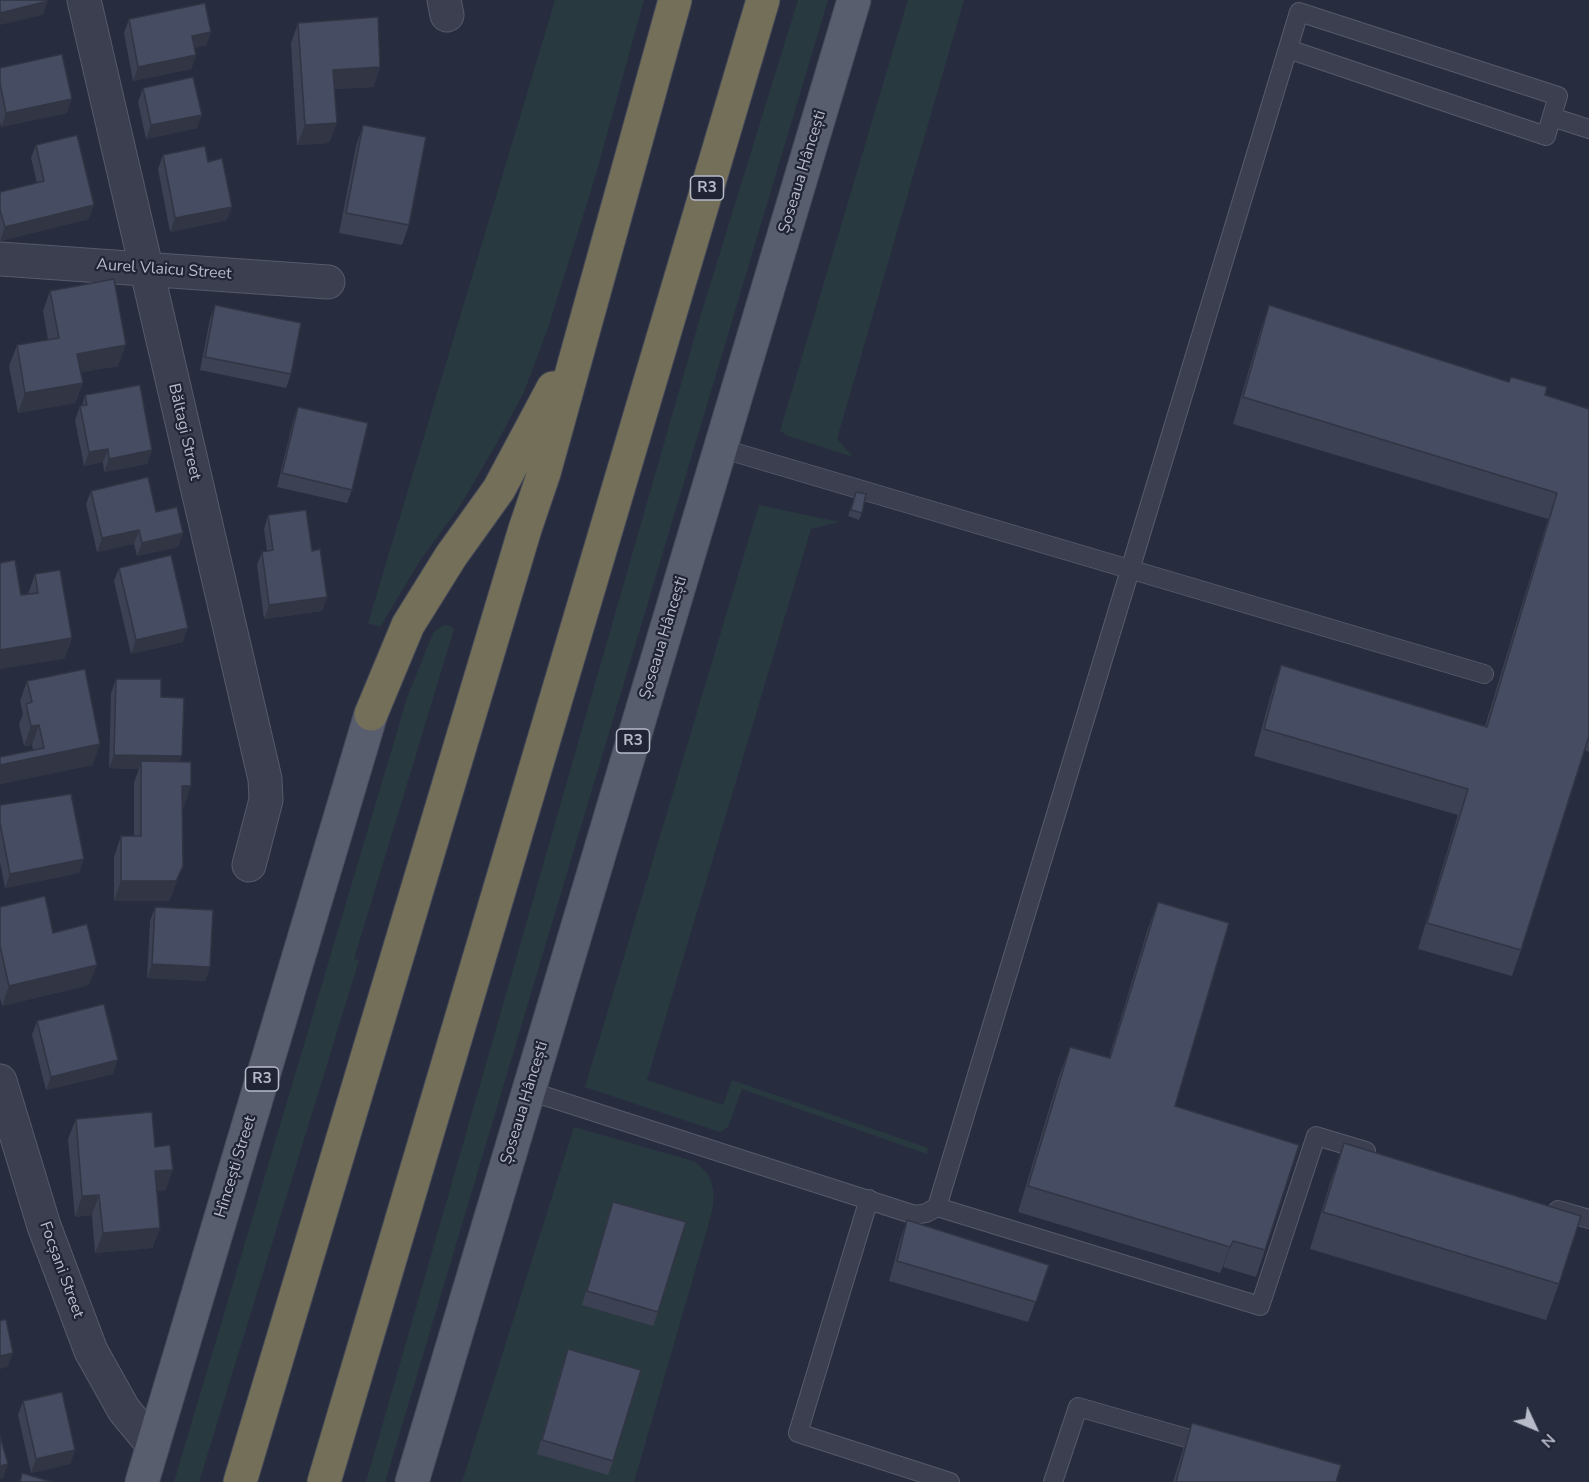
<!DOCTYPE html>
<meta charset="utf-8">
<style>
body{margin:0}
#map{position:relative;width:1589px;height:1482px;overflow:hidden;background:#272d3f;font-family:"Nunito Sans",sans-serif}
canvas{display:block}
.north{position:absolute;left:1505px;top:1398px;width:60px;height:60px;-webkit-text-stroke:4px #202434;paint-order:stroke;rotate:134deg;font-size:16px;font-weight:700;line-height:24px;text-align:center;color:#b7bbc9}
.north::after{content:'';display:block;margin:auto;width:21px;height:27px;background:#b7bbc9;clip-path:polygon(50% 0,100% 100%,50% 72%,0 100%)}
</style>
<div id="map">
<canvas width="1589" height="1482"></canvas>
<div class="north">N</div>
</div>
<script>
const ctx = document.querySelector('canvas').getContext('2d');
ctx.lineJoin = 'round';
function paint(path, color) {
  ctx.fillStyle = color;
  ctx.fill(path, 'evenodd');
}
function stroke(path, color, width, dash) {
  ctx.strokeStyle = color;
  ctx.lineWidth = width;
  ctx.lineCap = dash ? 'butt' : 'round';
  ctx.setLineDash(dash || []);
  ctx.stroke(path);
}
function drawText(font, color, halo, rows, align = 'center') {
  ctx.font = font + ' "Nunito Sans",sans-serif';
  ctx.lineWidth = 4.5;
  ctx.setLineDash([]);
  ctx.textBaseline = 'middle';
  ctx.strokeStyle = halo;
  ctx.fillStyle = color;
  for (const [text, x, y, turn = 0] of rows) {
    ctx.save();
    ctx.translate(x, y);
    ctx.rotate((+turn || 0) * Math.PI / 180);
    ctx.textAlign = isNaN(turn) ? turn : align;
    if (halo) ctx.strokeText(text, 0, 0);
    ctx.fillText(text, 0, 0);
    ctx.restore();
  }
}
paint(new Path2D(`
 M555,0H644L596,174L549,325L524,392L498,441L460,506L421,559L380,627L368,623Z
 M798,0H828L385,1482H366L702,311Z
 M908,0H964L837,439L853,457L788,436L780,431Z
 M759,505L839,522L811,529L647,1080L723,1105L732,1080L928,1148L927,1154L742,1089L728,1127L720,1132L585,1087Z
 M444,625L451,626L454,629L354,959L359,960L199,1482H174L407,698L431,638L434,632Z
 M574,1127L693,1161C725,1181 712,1211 704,1240L634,1482H462Z`), '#293940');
const lane = new Path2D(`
 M1288,49L1546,136L1558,96L1299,12L937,1207L1260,1306L1316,1136L1366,1151
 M1552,117L1589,129
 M720,448L1484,674
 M529,1091L915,1215L926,1213L937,1207
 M869,1199L798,1433L950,1482
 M1558,1210L1589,1219
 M1053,1482L1078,1407L1211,1445`);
const street = new Path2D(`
 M84,0L265,779L266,800L249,865
 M444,0L447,15
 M0,259L328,282
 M0,1081L44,1226L91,1351L124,1410L153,1445`);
const primary = new Path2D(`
 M142,1482L371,714
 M412,1482L854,0`);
const highway = new Path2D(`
 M371,714L408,625L451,556L499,489L553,388
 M240,1482L525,529L544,473L675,0
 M324,1482L763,0`);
stroke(lane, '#565a69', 20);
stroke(street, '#565a69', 35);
stroke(primary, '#444858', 35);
stroke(highway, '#434756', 35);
stroke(lane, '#3b3f4f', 18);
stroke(street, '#3b3f4f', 33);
stroke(primary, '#595e6f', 33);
stroke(highway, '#746f59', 33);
paint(new Path2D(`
 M129,19L211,32L206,45L194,48L196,55L191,69L133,81L124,33Z
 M298,23L380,67L373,87L335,89L329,143L297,145L291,43Z
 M0,68L67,113L1,127L0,121Z
 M143,88L197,128L146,139L138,102Z
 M363,125L409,225L402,245L339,233L356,146Z
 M36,145L89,219L0,241V192L37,183L31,158Z
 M163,155L208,162L227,220L170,232L158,169Z
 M50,291L118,366L81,372L83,383L75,403L18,413L9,366L17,345L48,340L43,311Z
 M215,305L291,374L286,388L200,370L210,319Z
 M1269,305L1589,409V752L1585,750L1521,950L1512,976L1418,949L1458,815L1254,756L1272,691L1281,665L1485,726L1548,519L1233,424L1260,332Z
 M85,395L152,450L147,464L104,472L103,462L84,466L75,420L80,406H82Z
 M298,407L352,490L347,503L277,487L293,421Z
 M91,491L156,512L183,533L178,547L137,556L134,544L97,552L86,504Z
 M856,492L862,513L859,520L848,516Z
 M268,515L312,551L327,597L322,611L264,619L257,565L262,552L267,551L264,529Z
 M119,568L183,642L131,654L114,581Z
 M35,574L72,638L64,659L21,595L28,594Z
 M116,679L161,697L180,762L184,807H182L183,866L169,901H114V857L121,836H134V782L139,769L109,768L111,693Z
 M27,681L93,765L0,784V757L33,750L32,745L24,746L19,724L23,714L20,701Z
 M0,805L79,873L5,888L0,862Z
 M1158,902L1175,1106L1265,1250L1256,1277L1223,1267L1220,1273L1018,1212L1060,1073L1070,1047L1109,1057L1148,928Z
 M0,907L53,933L89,985L2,1006L0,998Z
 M155,907L210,967L205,981L147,978L150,921Z
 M37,1021L113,1074L46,1090L32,1035Z
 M76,1119L155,1147L166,1190L157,1191L160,1228L152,1248L95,1253L92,1215L75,1217L68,1139Z
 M1344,1143L1559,1284L1546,1320L1310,1249L1331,1180Z
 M613,1202L658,1312L653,1326L582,1305Z
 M907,1220L1049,1265L1028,1322L889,1281L900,1240Z
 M568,1349L613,1461L608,1475L537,1454L563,1363Z
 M23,1401L75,1450L70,1464L31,1473L18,1415Z
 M1192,1423L1336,1482H1173L1183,1449Z`), '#3c4153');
paint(new Path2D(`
 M48,1L43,15L0,25V13Z
 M211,32L206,45L187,50L192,36Z
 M196,55L191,69L133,81L138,67Z
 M380,67L373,87L326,90L333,70Z
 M72,99L67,113L1,127L6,113Z
 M202,115L197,128L146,139L151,125Z
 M337,123L329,143L297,145L305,125Z
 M94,205L89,219L0,241L5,227Z
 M232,207L227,220L170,232L175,218Z
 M126,345L118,366L70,374L77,354Z
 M83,383L75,403L18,413L25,393Z
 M108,449L103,462L84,466L89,452Z
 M152,450L147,464L104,472L109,459Z
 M139,530L134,544L97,552L102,538Z
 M183,533L178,547L137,556L142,543Z
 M327,597L322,611L264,619L269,605Z
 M188,628L183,642L131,654L136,640Z
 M72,638L64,659L0,669V650Z
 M39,725L32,745L24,746L31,726Z
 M100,744L93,765L0,784V765Z
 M114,755L182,756L177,769L141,761L139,769L109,768Z
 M182,786H191L184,807L174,806Z
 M84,859L79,873L5,888L10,874Z
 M183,866L169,901H114L121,881Z
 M152,964L210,967L205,981L147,978Z
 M97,965L89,985L2,1006L9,986Z
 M118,1060L113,1074L46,1090L51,1077Z
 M173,1170L166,1190L148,1192L155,1171Z
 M99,1195L92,1215L75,1217L82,1196Z
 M160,1228L152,1248L95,1253L103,1233Z
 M1233,1241L1223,1267L1220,1273L1230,1247Z
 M13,1353L8,1367L0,1369V1356Z
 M75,1450L70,1464L31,1473L36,1459Z
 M8,1464L3,1478L0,1479V1466Z`), '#313544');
const building = new Path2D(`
 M0,0H48V1L0,13Z
 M205,3L211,32L192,36L196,55L138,67L129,19Z
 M378,17L380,67L333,70L337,123L305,125L298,23Z
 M62,54L72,99L6,113L0,83V68Z
 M193,77L202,115L151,125L143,88Z
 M363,125L426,137L409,225L346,213Z
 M77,135L94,205L5,227L0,210V192L44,181L36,145Z
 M205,146L208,162L222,158L232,207L175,218L163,155Z
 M114,279L126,345L77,354L83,383L25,393L17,345L59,338L50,291Z
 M215,305L301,323L291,374L205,357Z
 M1269,305L1509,382L1511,377L1547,387L1545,395L1589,409V736L1521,950L1427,923L1468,789L1264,729L1281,665L1487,727L1557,493L1243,397Z
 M140,385L152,450L109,459L108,449L89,452L80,406L87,405L85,395Z
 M298,407L368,423L352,490L282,473Z
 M148,477L156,512L177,507L183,533L142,543L139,530L102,538L91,491Z
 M856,492L866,494L862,513L851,510Z
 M306,510L312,551L320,549L327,597L269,605L262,552L273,550L268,515Z
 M171,555L188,628L136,640L119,568Z
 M15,560L21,595L38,593L35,574L60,570L72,638L0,650V563Z
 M85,669L100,744L0,765V757L44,748L39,725L31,726L26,704L32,702L27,681Z
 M116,679H161V697L184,698L182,756L114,755Z
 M141,761L191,762V786H182L183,866L176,881H121V836H141Z
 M71,794L84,859L10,874L0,823V805Z
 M45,896L53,933L87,924L97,965L9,986L0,946V907Z
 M1158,902L1229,923L1175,1106L1299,1145L1265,1250L1233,1241L1230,1247L1028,1186L1070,1047L1110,1058Z
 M155,907L213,910L210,967L152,964Z
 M104,1004L118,1060L51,1077L37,1021Z
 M152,1112L155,1147L170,1145L173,1170L155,1171L160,1228L103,1233L99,1195L82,1196L76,1119Z
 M1344,1143L1581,1216L1559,1284L1323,1212Z
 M613,1202L686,1222L658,1312L587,1291Z
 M907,1220L1049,1265L1036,1302L897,1261Z
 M6,1319L13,1353L0,1356V1321Z
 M568,1349L641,1370L613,1461L542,1440Z
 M62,1392L75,1450L36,1459L23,1401Z
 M1192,1423L1341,1465L1336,1482H1176Z
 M0,1436L8,1464L0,1466Z
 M22,1473L52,1482H20Z`);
paint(building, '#464c61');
stroke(building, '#313544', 1.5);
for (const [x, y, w] of [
 [707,188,33],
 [633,741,33],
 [262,1079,33]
]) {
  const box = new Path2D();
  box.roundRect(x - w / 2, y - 12, w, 24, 4.5);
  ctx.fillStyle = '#202434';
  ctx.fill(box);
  stroke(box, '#b7bbc9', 1.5);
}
drawText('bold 15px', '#b7bbc9', null, [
 ["R3",707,188],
 ["R3",633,741],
 ["R3",262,1079]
]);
drawText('16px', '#b7bbc9', '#202434', [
 ["Șoseaua Hâncești",803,172,-73],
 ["Aurel Vlaicu Street",164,270,4],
 ["Băltagi Street",184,432,77],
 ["Șoseaua Hâncești",664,638,-73],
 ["Șoseaua Hâncești",525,1103,-73],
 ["Hîncești Street",236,1167,-73],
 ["Focșani Street",61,1270,70]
]);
</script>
